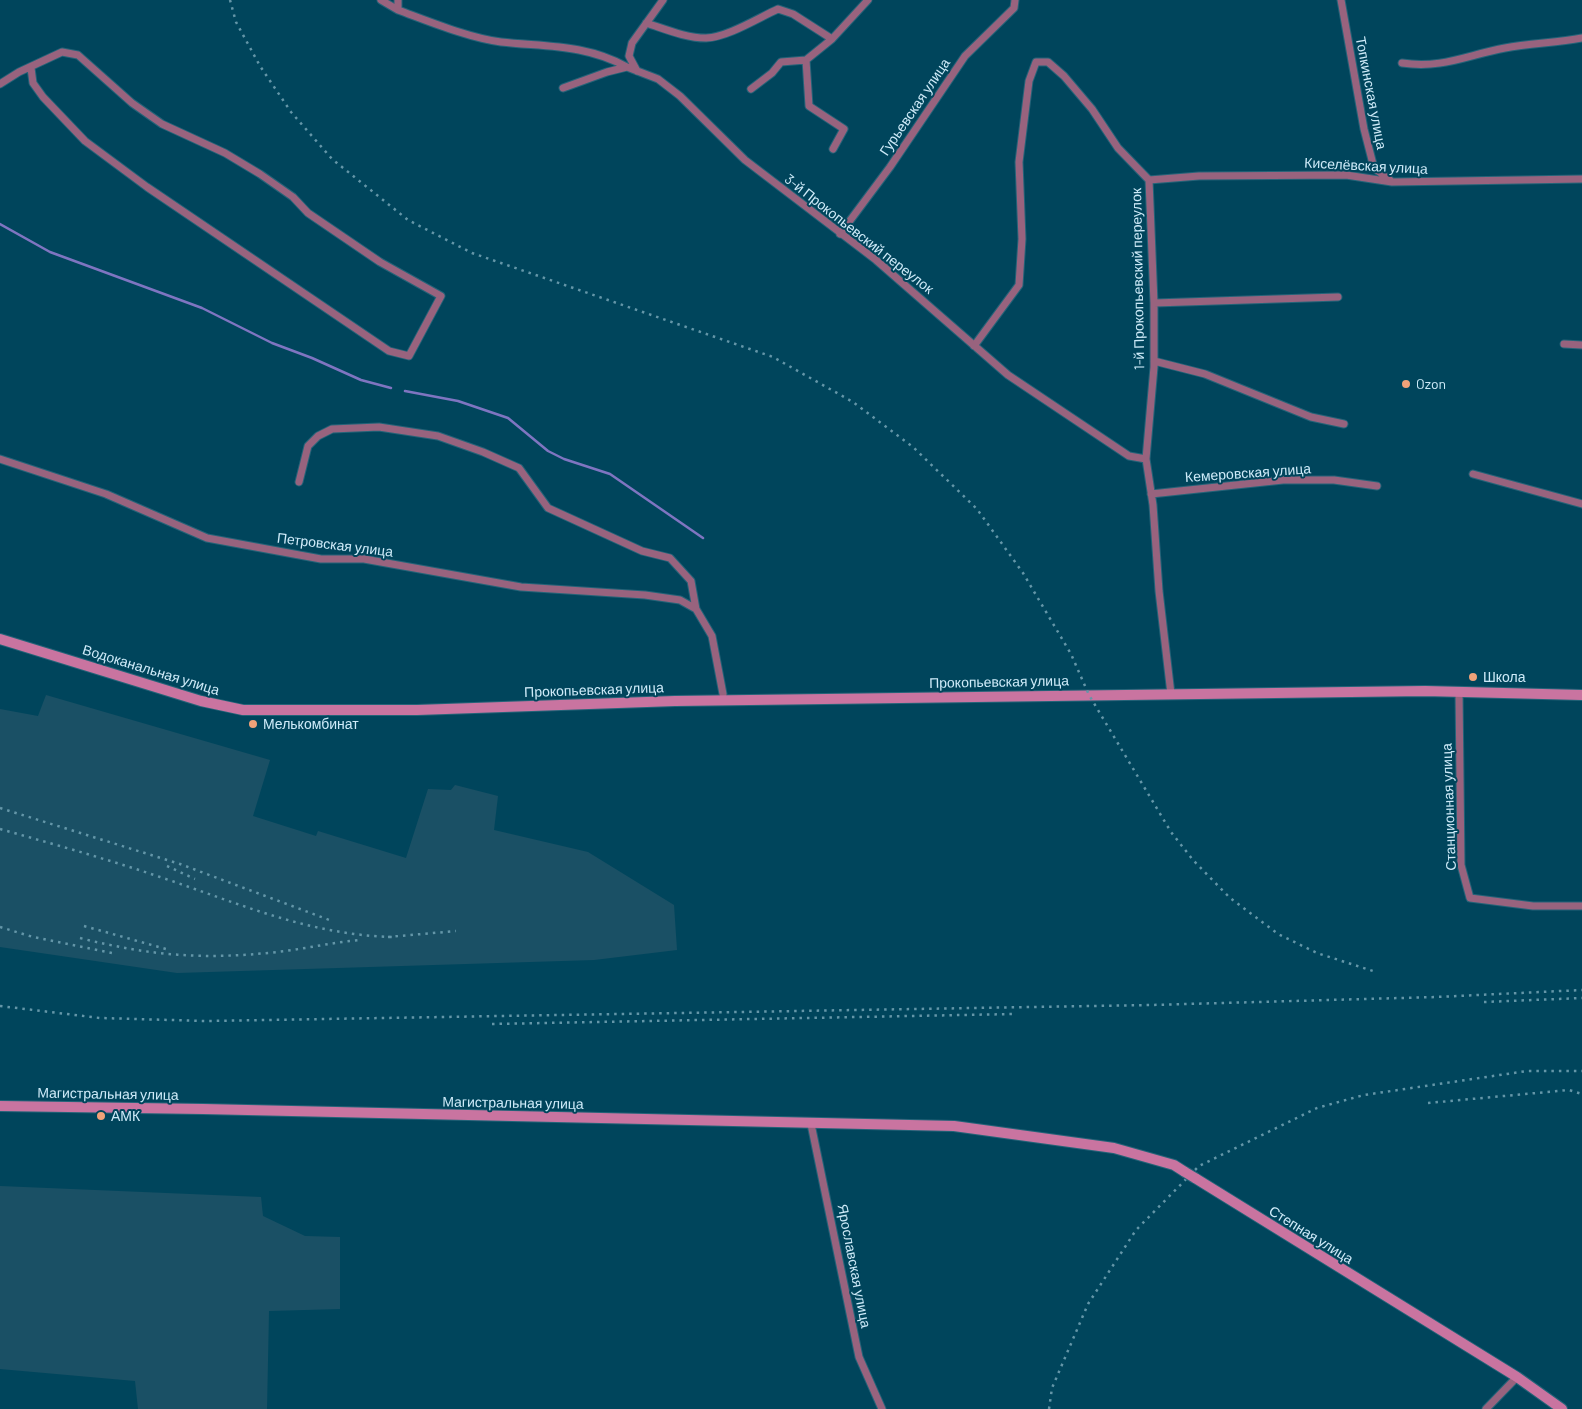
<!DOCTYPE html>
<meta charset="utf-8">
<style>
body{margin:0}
canvas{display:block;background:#00455c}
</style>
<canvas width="1582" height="1409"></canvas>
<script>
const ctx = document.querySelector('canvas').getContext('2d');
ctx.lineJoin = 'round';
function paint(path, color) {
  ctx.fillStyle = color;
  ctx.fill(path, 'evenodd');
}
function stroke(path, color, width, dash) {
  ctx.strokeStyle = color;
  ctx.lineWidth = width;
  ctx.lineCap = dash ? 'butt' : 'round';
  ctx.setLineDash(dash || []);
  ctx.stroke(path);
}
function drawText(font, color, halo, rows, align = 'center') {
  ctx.font = font + ' Barlow,sans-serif';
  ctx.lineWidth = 4;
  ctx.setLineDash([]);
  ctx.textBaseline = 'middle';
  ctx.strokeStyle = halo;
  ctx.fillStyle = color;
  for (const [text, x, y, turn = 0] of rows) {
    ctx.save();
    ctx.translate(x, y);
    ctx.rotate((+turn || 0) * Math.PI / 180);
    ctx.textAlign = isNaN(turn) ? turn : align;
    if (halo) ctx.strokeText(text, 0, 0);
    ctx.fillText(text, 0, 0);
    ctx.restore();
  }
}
paint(new Path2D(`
 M46,695L270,760L253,816L316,836L318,831L406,858L428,789L451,790L455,785L498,796L494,830L588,852L674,905L677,950L594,960L177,973L0,947V709L38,716Z
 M0,1186L261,1197L263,1216L305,1236L340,1237V1309L269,1311L267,1409H138L135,1381L0,1369Z`), '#1a5065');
stroke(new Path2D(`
 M0,224L50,252L202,308L272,343L312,358L361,380L391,388
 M405,391L458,401L508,418L548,451L564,459L610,474L703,538`), '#7f75c1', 2.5);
const minor = new Path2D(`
 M381,0L398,10
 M398,0V10C428,21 469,38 501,42C546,47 585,44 627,67
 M1341,0L1364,129L1374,168L1390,180
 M646,23C665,29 686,38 706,38C728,37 758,18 778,9L793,14L832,39L868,0
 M806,60L809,106L844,129L833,149
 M1402,63C1442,69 1467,55 1505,48C1530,43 1556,43 1582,38
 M637,71L629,56L632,43L663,0
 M0,84L19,72L62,52L78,55L132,103L162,124L225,153L260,174L293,197L308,213L380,262L441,296L409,356L389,351L147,187L85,141L43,97L33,83L31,68
 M563,88L607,72L627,67L658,79L680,96L745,160L876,260L1008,375L1129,456L1146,459
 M751,89L772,73L781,62L806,60L832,39
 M1149,180L1199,176L1346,175L1392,182L1582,179
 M840,234L890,167L965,56L1014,8L1015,0
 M1154,303L1338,297
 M1564,344L1582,345
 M974,346L1019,285L1022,239L1019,162L1029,81L1036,62H1048L1064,76L1092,109L1118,148L1149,180L1154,303V367L1146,459L1153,505L1159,591L1171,694
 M1154,361L1205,374L1311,417L1344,424
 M0,459L106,494L207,538L321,559H364L521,587L645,595L680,600L696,609L712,636L723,694
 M1473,474L1582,504
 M299,482L308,446L318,436L332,429L379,427L438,436L483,452L519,468L548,508L642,551L670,558L691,581L696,609
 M1151,494L1283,480H1334L1377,486
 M1459,692L1461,865L1470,898L1533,906H1582
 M811,1124L859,1357L882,1409
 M1486,1409L1517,1377`);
const secondary = new Path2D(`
 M0,639L201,701L243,710H417L675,701L1425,691L1582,695
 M0,1106L203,1109L954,1126L1114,1148L1174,1165L1185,1172
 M1195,1178L1517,1377L1562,1409`);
stroke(minor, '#256378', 9);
stroke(secondary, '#256378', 12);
stroke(minor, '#98637e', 7);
stroke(secondary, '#c974a0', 10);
stroke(new Path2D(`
 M230,0L236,22L260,66L291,112L332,159L408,220L472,253L773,357L853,402L913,447L977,509L1023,573L1071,654L1089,695L1171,832L1193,860L1230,898L1278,934L1317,953L1376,972
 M0,808L180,864L332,921
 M0,829C53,844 107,859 160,877C238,903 309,935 393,937
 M167,866L195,879
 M84,926L166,949
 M0,927L33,937L112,953
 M388,937L456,931
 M80,938C151,956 204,960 277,952C305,949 333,942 361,940
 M1484,1002L1582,998
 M0,1006L100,1018L206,1021L1151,1005L1436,997L1582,990
 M492,1024L1014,1014
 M1428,1103L1569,1090L1582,1094
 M1049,1409L1052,1388L1088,1304L1136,1230L1199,1166L1317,1108L1364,1095L1527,1071H1582`), '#6496a8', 2.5, [2.5, 5]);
const secondaryBridge = new Path2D(`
 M1185,1172L1195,1178`);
stroke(secondaryBridge, '#256378', 12, []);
stroke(secondaryBridge, '#c974a0', 10);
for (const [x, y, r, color] of [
 [1406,384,5,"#f0a279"],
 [1473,677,5,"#f0a279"],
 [253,724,5,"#f0a279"],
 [101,1116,5,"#f0a279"]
]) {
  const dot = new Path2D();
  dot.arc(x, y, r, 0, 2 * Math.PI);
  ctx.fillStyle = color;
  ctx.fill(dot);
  stroke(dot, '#00455c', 2);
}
drawText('14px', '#ceebf9', '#00455c', [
 ["Топкинская улица",1371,93,79],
 ["Гурьевская улица",915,107,-56],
 ["Киселёвская улица",1366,166,3],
 ["3-й Прокопьевский переулок",859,234,38],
 ["1-й Прокопьевский переулок",1138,279,-91],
 ["Кемеровская улица",1248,473,-4],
 ["Петровская улица",335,545,7],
 ["Водоканальная улица",151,670,17],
 ["Прокопьевская улица",999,682,-1],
 ["Прокопьевская улица",594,690,-2],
 ["Станционная улица",1449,807,-92],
 ["Магистральная улица",108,1094,1],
 ["Магистральная улица",513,1103,1],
 ["Степная улица",1311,1235,32],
 ["Ярославская улица",854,1266,79]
]);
drawText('14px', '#ceebf9', '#00455c', [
 ["Ozon",1416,384],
 ["Школа",1483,677],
 ["Мелькомбинат",263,724],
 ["АМК",111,1116]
], 'left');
</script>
